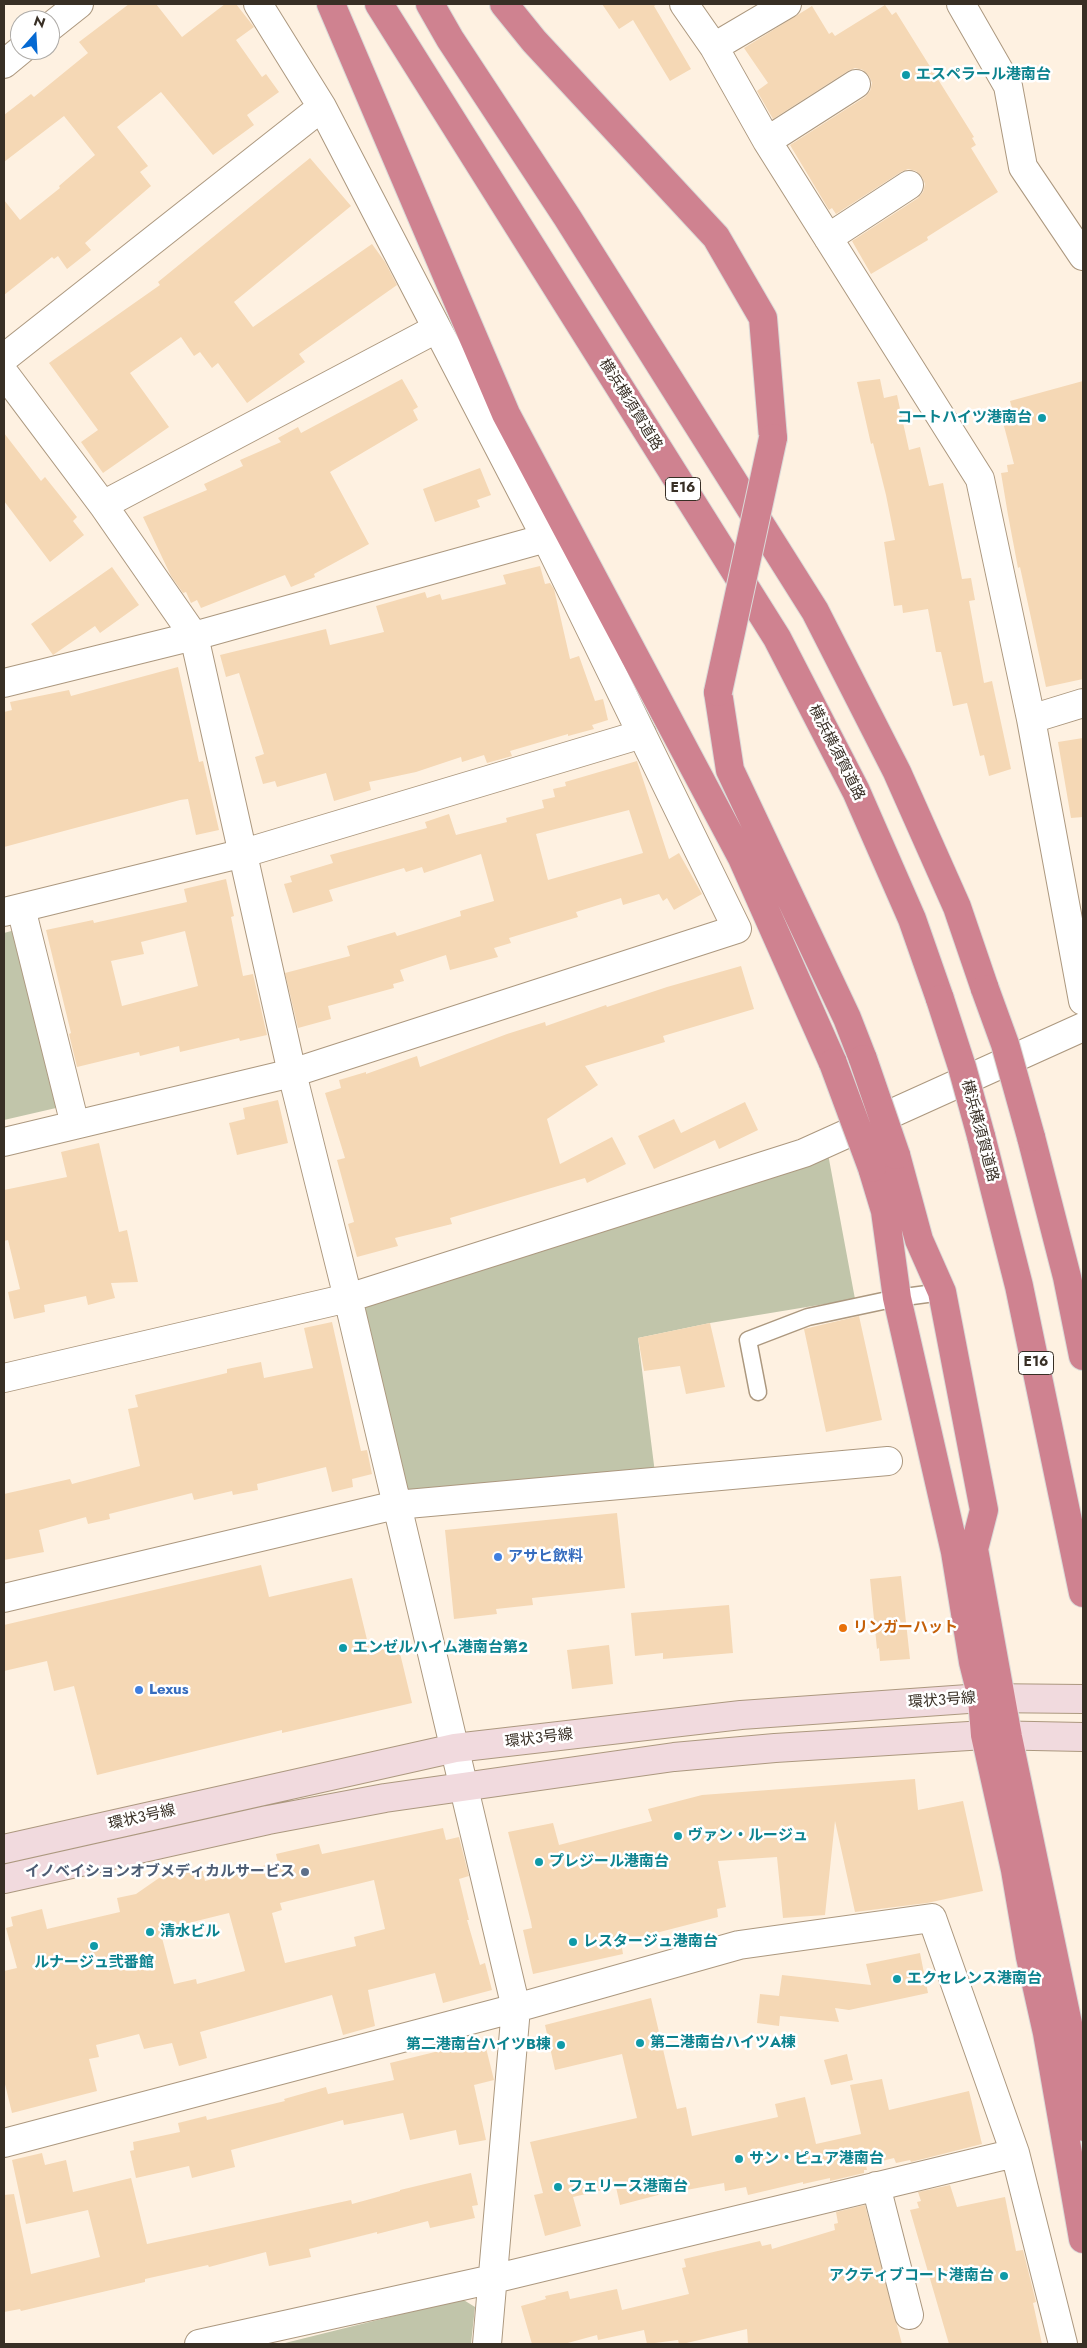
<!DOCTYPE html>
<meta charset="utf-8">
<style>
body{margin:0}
#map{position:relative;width:1087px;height:2348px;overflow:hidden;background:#fef1e1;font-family:Jost,sans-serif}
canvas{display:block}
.frame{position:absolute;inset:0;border:5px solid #382f25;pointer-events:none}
.north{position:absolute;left:10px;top:10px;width:50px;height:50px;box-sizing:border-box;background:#fff;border:1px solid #afaca8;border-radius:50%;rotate:19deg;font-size:14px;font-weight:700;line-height:20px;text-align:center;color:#382f25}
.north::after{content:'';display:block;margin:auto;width:18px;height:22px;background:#0569d2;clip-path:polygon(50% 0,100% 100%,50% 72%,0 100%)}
</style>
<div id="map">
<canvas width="1087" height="2348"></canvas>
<div class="frame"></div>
<div class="north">N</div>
</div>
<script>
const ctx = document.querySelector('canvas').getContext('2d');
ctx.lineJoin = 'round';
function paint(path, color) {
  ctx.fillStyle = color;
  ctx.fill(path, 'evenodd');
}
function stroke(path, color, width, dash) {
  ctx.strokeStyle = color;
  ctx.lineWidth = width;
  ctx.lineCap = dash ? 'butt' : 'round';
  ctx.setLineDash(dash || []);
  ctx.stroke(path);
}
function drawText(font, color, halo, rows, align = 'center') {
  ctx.font = font + ' Jost,"Noto Sans JP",sans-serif';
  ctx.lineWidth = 5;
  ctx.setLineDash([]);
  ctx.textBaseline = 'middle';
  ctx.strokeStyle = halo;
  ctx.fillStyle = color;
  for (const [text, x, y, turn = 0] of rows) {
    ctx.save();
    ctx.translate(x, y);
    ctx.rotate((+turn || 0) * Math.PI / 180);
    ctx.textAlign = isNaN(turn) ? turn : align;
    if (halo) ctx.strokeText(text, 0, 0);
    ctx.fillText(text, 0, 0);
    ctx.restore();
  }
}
paint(new Path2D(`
 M15,930L56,1108L4,1120V933Z
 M826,1143L855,1299L710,1323L638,1338L656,1481L396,1505L348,1298Z
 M462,2299L475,2307L471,2344H281Z`), '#c1c5aa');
paint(new Path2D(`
 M129,4H156L182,37L225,4H236L254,27L236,40L262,77L266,74L279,92L247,115L254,125L213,155L161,92L117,127L148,166L140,172L151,186L85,243L91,250L67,269L58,256L54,259L52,257L4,295V200L20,220L60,188L59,186L95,155L64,116L4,162V115L31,94L34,97L88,53L79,42Z
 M602,4H657L654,6L691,69L670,81L633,20L619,29Z
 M885,5L892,15L896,12L974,137L972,138L976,145L971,148L998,192L927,237L928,240L871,274L852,241L918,198L923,192L925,184L922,177L916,171L908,169L901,172L836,214L832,208L829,210L790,145L865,97L870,91L872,83L869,76L863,70L855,68L848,71L773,119L757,91L768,83L744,48L812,6L829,34L832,32L835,36Z
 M310,158L351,206L234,302L253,327L372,244L385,262L397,285L299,354L305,362L247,403L218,363L212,368L200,352L194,356L181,337L130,373L169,427L103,473L81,442L98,430L49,363L160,285L158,282Z
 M402,379L418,407L413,410L418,420L330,472L369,544L314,574L315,577L291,587L285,575L201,608L197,600L191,603L186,592L183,593L171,576L143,517L207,490L204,484L243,466L240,460L281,442L278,438L298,427L301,433Z
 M880,379L884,398L897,395L909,450L920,447L929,486L943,483L962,579L971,578L975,600L969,601L984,683L992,681L1011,769L989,776L984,755L980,756L967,703L953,706L941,652H936L928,609L903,613L902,605L894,606L884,542L895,540L886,495L873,443L871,444L857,382Z
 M1083,381V679L1046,687L1020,567L1018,568L1008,515L1001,473L1008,472L1007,465L1014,464L1000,411L1012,408L1010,401Z
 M4,433L41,481L45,477L77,517L73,521L84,535L50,562L4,501Z
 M480,468L491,495L477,500L480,507L435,522L423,489Z
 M540,566L545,584L550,583L554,589L570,659L579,656L595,701L603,699L608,720L592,725L594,729L568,736V734L510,751L512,756L487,763L484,755L462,762L461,757L416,772L369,782L371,790L334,801L326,773L277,787L275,781L263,784L255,757L264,754L239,673L226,677L220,655L326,629L330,645L384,632L376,606L425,592L427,598L440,594L442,600L506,584L503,575Z
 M112,567L139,605L100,633L95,626L53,655L31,624Z
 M178,667L199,762L203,761L219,830L196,835L188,799L180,800L4,847V712L12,710L10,702L69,690L71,696Z
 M1083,738V817L1071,818L1058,742Z
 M637,761L669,859L679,853L702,894L674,910L667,898L663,901L659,894L623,905L621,898L576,912L578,917L509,938L511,943L494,948L498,957L450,970L446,955L400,970L404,981L393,984L394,988L328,1006L331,1019L298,1028L285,973L350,956L347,946L395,932L397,936L461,916L460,911L494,901L481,854L424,873L422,867L406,872L404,868L329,890L333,901L293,913L284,884L292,882L290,876L333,863L330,855L427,828L425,822L449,814L456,835L507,822L506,818L544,808L542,800L555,797L553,789L566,786L565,782ZM629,810L643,853L548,880L536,834Z
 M226,879L234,916L231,917L243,976L253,974L267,1035L240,1041L239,1038L180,1052L179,1046L140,1056L139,1052L77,1067L69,1034L71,1033L46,930L93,920L94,923L187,902L184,889ZM185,931L198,986L122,1006L111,961L144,954L141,942Z
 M741,966L754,1009L663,1036L665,1042L585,1066L598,1085L547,1119L560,1164L612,1137L626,1164L587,1183L585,1178L450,1218L452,1224L395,1238L398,1246L357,1257L348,1224L354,1222L337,1160L345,1158L325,1093L341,1088L339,1080L366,1072V1074L417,1056L420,1067L507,1034L545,1022L546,1026L606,1005L607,1007L667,987Z
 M278,1100L288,1143L237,1155L229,1123L245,1119L243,1108Z
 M745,1102L758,1130L719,1149L715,1140L654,1169L638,1136L674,1119L681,1133Z
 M99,1143L119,1232L127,1230L138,1282L111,1283L115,1298L88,1305L86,1296L44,1305L45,1312L14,1319L8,1292L20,1289L8,1240L4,1241V1190L67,1177L61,1152Z
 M859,1316L882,1420L826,1432L804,1329Z
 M332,1322L361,1451L367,1450L372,1474L352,1479L353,1487L332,1492L326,1467L257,1484L258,1490L233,1495L232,1491L194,1500L192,1493L109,1514L110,1519L88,1524L86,1517L39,1530L44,1552L4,1560V1494L70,1479L72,1484L140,1466L128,1409L138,1407L135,1395L227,1373V1369L261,1362L264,1378L313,1368L304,1328Z
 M710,1323L725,1387L686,1394L680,1366L644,1371L638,1338Z
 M617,1513L625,1588L532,1598L533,1605L496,1609L497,1614L454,1619L445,1530Z
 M261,1565L269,1597L352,1578L370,1652L398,1645L412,1703L282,1733V1730L97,1775L74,1686L54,1691L47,1661L4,1671V1625Z
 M901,1576L910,1659L880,1661L879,1648L877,1649L870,1579Z
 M729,1605L733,1653L663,1659V1653L635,1656L631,1613Z
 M609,1645L613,1684L572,1689L567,1650Z
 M915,1779L918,1810L963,1801L983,1891L927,1903L855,1912L835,1821L825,1915L783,1918L777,1857L718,1861L726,1907L717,1909L718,1917L621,1942L623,1954L533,1974L523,1930L532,1928L531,1922L508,1832L553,1823L559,1845L652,1821L648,1809L702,1795Z
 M443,1828L446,1840L459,1837L469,1876L459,1879L469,1920H467L480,1965L485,1963L492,1990L443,2003L435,1973L368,1990L375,2026L343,2035L332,1995L200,2032L207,2058L179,2066L172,2043L144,2049L139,2034L96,2045L99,2057L89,2059L97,2091L12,2113L4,2080V1971L17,1968L6,1928L13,1926L11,1917L42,1909L47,1929L120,1912L117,1898L136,1894L159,1878L202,1868L205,1881L278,1862L276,1854L319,1844L322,1854ZM374,1880L385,1929L354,1937L356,1946L285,1963L272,1913L282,1910L280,1903ZM229,1913L245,1971L197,1984L196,1979L174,1984L160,1930Z
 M920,1953L928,1993L849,2010L835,2008L839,2022L780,2016L779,2026L757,2023L760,1994L779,1996L782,1975L871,1985L866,1964Z
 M651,1998L677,2109L686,2107L692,2136L778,2117L775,2104L805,2097L816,2144L861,2134L850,2085L882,2079L889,2110L969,2091L982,2144L911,2162L910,2160L896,2163L894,2158L866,2165L867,2170H864V2173L830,2181V2178L803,2184V2182L748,2195L746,2187L725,2191L724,2183L681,2191V2189L620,2205L616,2187L573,2197L581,2226L545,2236L534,2195L543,2193L530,2142L637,2118L622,2054L555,2070L545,2025Z
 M484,2040L494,2080L474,2085L486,2140L459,2145L456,2130L410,2140L403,2113L344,2125L343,2120L231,2150L235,2167L192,2178L189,2166L136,2178L130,2151L134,2150L133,2142L180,2132L178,2123L206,2116L207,2120L285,2101L284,2099L326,2087L328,2094L394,2080L390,2063Z
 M847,2054L853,2080L831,2085L824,2060Z
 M42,2153L45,2165L66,2160L73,2192L131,2178L147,2244L351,2200L352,2204L400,2191V2190L471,2173L478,2205L472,2206L475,2218L430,2228L428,2221L377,2234V2232L309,2249L311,2257L269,2266L266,2252L209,2267L208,2265L145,2279V2282L21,2311L20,2309L4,2312V2195L14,2194L31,2274L100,2257L88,2210L26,2224L12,2160Z
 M950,2185L957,2207L1005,2197L1016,2251L1023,2250L1036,2302L1033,2303L1042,2344H949L910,2210L919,2208L917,2202L921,2201L918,2192Z
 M865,2205L902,2344H748L747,2329L682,2344H679L678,2340L647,2344L644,2330L598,2340L597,2335L564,2344H532L521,2306L546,2299L545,2296L568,2291L570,2299L617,2289L622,2310L689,2294L682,2268L686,2267L684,2259L760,2241L762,2246L771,2244L772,2249L835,2230L834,2224L838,2223L836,2212Z`), '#f5d8b5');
const lane = new Path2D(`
 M758,1392L748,1340L808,1317L897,1298L942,1292`);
const street = new Path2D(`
 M684,4L714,47L767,141L980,479L1031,719L1083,1001
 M961,4L1008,86L1023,167L1083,256
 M50,27L79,4
 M714,47L787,4
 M4,64L21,50
 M767,141L856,84
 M828,238L909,185
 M4,358L322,107
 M4,373L103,505L194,636L292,1073L348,1298L516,2008L487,2344
 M103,505L436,329
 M4,683L194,636L546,538
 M1031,719L1083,703
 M21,908L75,1125
 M4,912L244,853L642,734
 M4,1142L292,1073L737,929L546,538L322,107L258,4
 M4,1378L348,1298L804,1153L1083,1027
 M4,1598L396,1505L888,1461
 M4,2143L516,2008L739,1945L932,1918L1015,2153L1063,2344
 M876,2186L909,2315
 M199,2344L493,2279L1015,2153`);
const secondary = new Path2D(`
 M4,1849L455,1748L741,1715L982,1698L1083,1699
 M4,1879L268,1820L385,1798L674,1757L775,1748L985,1735L1083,1737`);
const highway = new Path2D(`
 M331,4L506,414L742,858L833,1063
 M379,4L777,638L856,791L912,919L940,999
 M430,4L450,39L567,217L815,611L897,772L957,907L985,989
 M504,4L534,41L716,237L763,318L773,438
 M718,692L730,770L847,1018L863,1059
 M981,1136L1019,1286L1083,1593
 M1031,1137L1067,1277L1083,1356
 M896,1155L919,1240L942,1292L984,1510L974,1549L1008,1737L1070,2033L1083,2127
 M872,1168L885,1211L897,1298L955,1552L973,1662L982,1698L985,1735L1015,1870L1030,1957L1047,2033L1083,2239`);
stroke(lane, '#ac987f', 19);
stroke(street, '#ac987f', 30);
stroke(secondary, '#ac987f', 30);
stroke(highway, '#dbdad8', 30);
stroke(lane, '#fff', 16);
stroke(street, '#fff', 28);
stroke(secondary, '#f1dade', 28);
stroke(highway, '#cf8290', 28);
const highwayBridge = new Path2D(`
 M718,692L773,438
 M985,989L1005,1044L1031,1137
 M940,999L962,1067L981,1136
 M863,1059L896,1155
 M833,1063L872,1168`);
stroke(highwayBridge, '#dbdad8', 30, []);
stroke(highwayBridge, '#cf8290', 28);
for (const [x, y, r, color] of [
 [906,75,5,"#0f9aa8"],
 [1042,418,5,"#0f9aa8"],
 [498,1557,5,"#3f7fe0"],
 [843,1628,5,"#e8710a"],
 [343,1648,5,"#0f9aa8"],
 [139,1690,5,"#3f7fe0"],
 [678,1836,5,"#0f9aa8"],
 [539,1862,5,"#0f9aa8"],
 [305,1872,5,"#5c6f8a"],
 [150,1932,5,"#0f9aa8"],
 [573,1942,5,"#0f9aa8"],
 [94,1946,5,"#0f9aa8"],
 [897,1979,5,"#0f9aa8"],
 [640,2043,5,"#0f9aa8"],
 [561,2045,5,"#0f9aa8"],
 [739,2159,5,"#0f9aa8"],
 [558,2187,5,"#0f9aa8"],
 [1004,2276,5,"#0f9aa8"]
]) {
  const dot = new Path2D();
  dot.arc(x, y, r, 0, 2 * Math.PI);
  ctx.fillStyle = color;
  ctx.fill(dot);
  stroke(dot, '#fff', 2);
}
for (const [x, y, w] of [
 [683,489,35],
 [1036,1363,35]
]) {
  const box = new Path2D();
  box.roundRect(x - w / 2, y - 11.5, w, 23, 4);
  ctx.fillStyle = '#fff';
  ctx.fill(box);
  stroke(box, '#382f25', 1);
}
drawText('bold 14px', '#382f25', null, [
 ["E16",683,489],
 ["E16",1036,1363]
]);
drawText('bold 15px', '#0d838f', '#fff', [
 ["エスペラール港南台",916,75],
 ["コートハイツ港南台",1032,418,"right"],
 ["エンゼルハイム港南台第2",353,1648],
 ["ヴァン・ルージュ",688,1836],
 ["プレジール港南台",549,1862],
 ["清水ビル",160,1932],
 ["レスタージュ港南台",583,1942],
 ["ルナージュ弐番館",94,1963,"center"],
 ["エクセレンス港南台",907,1979],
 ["第二港南台ハイツA棟",650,2043],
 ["第二港南台ハイツB棟",551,2045,"right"],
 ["サン・ピュア港南台",749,2159],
 ["フェリース港南台",568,2187],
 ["アクティブコート港南台",994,2276,"right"]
], 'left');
drawText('15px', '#382f25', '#fff', [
 ["横浜横須賀道路",630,405,58],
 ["横浜横須賀道路",836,753,63],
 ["横浜横須賀道路",979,1131,75],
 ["環状3号線",942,1701,-4],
 ["環状3号線",539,1739,-7],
 ["環状3号線",142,1818,-13]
]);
drawText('bold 15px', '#366cbe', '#fff', [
 ["アサヒ飲料",508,1557],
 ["Lexus",149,1690]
], 'left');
drawText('bold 15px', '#c56008', '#fff', [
 ["リンガーハット",853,1628]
], 'left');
drawText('bold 15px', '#4e5e75', '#fff', [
 ["イノベイションオブメディカルサービス",295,1872]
], 'right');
</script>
